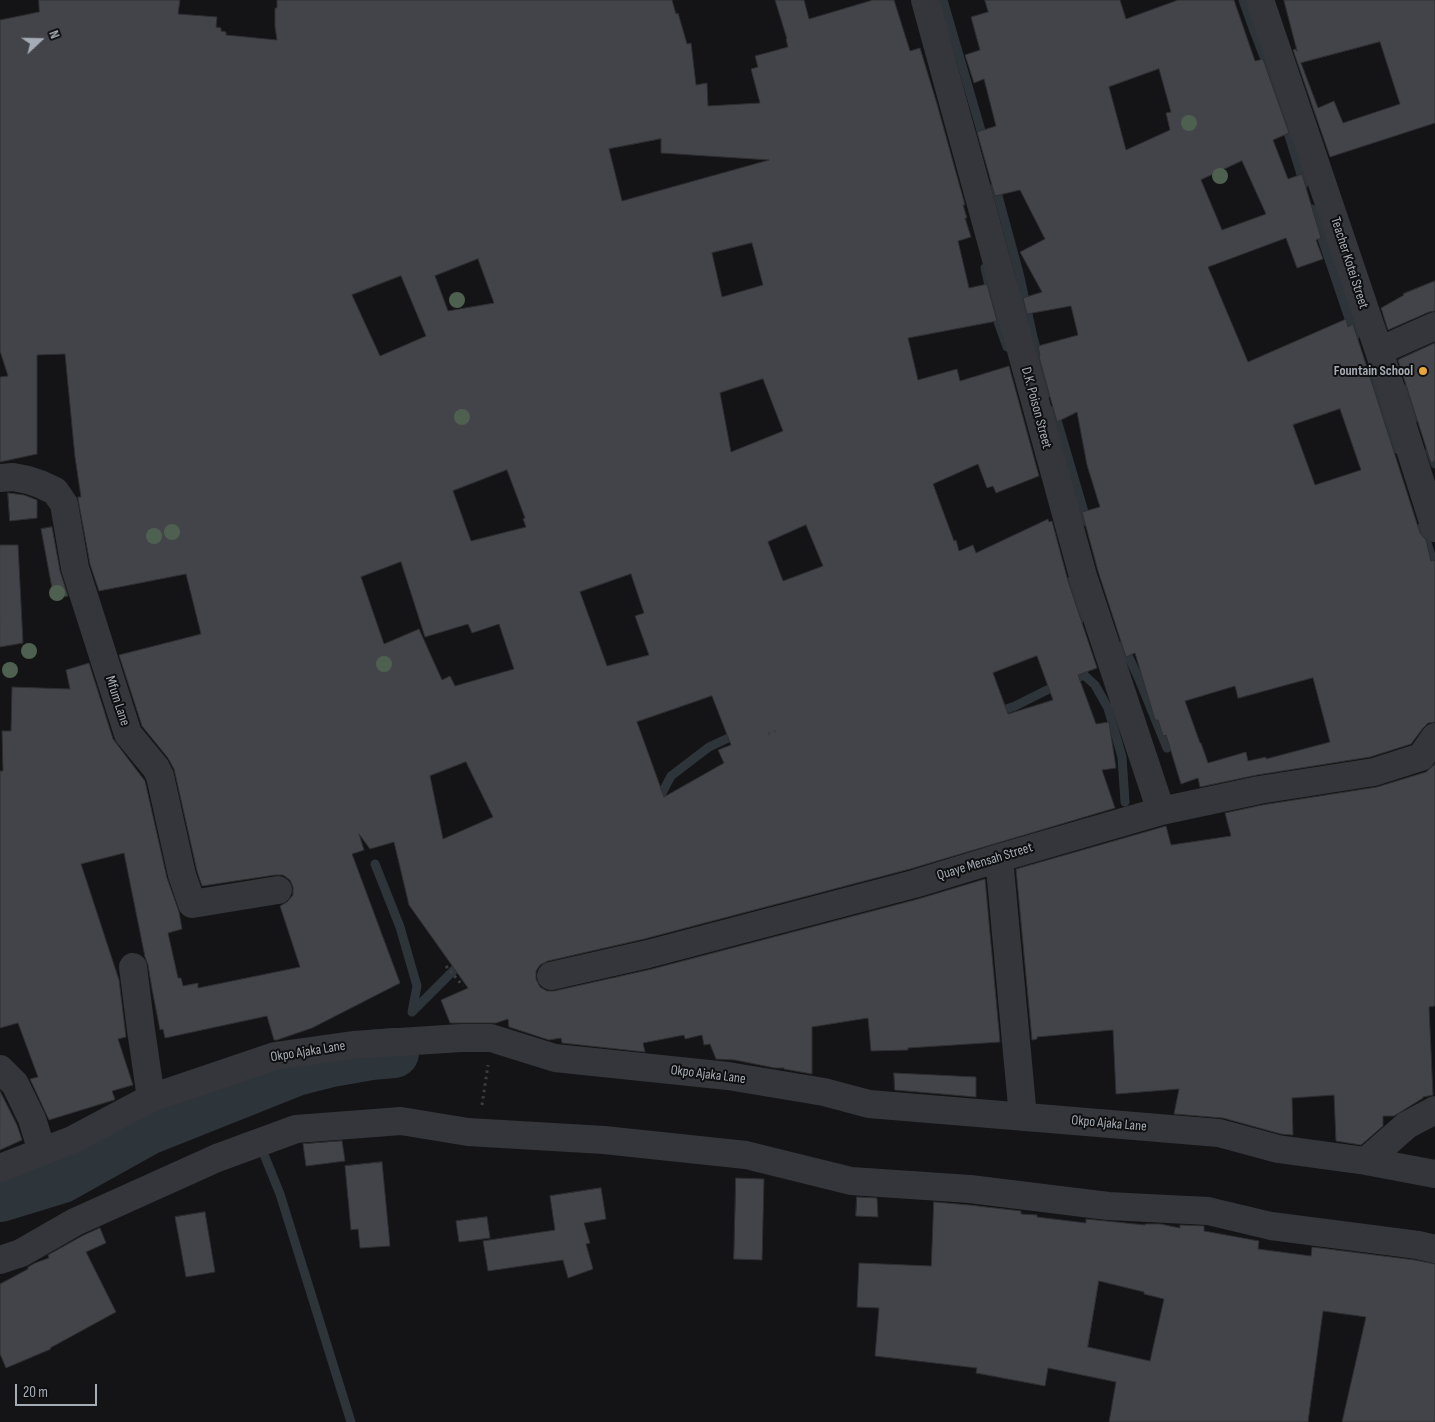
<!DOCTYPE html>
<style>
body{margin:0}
#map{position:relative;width:1435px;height:1422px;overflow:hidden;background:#141416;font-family:"Sofia Sans Condensed",sans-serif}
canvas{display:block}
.north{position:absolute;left:15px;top:15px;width:50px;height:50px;-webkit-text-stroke:4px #0f0f11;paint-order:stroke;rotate:69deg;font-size:14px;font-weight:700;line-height:20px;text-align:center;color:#a6acb5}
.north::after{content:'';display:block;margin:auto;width:18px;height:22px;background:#a6acb5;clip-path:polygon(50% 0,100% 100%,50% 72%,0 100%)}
.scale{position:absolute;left:15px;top:1384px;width:82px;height:22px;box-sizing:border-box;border:2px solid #a6acb5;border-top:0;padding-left:6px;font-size:15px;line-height:18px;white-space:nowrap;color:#a6acb5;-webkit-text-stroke:4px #0f0f11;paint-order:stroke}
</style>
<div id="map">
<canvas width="1435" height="1422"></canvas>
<div class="north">N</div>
<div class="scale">20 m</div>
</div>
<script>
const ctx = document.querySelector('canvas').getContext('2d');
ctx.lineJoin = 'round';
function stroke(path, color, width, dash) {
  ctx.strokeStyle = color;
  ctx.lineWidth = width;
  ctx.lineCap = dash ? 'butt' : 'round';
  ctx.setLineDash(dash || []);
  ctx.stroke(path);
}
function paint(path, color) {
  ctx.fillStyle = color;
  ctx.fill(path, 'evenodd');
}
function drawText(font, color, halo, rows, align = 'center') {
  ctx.font = font + ' "Sofia Sans Condensed",sans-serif';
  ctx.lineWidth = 4;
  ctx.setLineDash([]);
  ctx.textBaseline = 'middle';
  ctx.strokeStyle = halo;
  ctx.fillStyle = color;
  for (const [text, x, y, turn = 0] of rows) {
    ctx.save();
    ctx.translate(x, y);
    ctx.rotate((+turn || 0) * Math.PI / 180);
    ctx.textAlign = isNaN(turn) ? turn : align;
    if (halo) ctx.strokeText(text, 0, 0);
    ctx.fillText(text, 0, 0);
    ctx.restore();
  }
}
stroke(new Path2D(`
 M943,0L984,141
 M1243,0L1254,31L1266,62L1304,184
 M995,185L1019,273L1033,337L1049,393
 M1312,209L1355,336
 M985,268L996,316L1007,347
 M1370,379L1396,449
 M1406,389L1417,417
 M1054,410L1087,522
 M1430,450L1435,464
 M1422,527L1435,568
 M1071,581L1079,620
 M1123,645L1139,679L1167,748
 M1083,670L1084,675L1095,685L1108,708L1122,757L1125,802
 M995,713L1015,706L1057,685L1084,675
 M653,799L661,795L671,776L709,747L739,733
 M375,864L400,927L417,986L412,1012
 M412,1012L463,961
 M265,1157L280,1194L351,1422`), '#2d353b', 9);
stroke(new Path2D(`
 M0,1197L62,1178L148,1130L296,1071L331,1062L371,1055L394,1053`), '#2d353b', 50);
const building = new Path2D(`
 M39,0H180L178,14L217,17L216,27L221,28V31L226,32V35L277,40L275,27V8H277V0H672L676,14L678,13L687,44L691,43L696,85L707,83L708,106L760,103L751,69L758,67L755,56L788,47L786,39H787L775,0H804L809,19L873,0H894L910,51L920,48L937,104L965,205H963L967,218H965L971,237L958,241L969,288L987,284L997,321L908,338L918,380L957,369L960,381L1009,366L1039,476L996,493L993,486L987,488L978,464L933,484L954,541L956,540L959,551L973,545L976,553L1048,519L1049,522L1052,521L1068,581L1097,668L1078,675L1096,724L1109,722L1116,768L1102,770L1115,808L910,869L644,939L548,961L540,965L536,971V979L540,987L547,991H554L652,969L918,899L985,879L1000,1042L908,1048V1050L871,1051L868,1018L812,1027V1074L784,1069V1068H775L735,1060L716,1059L710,1044L704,1045L702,1035L685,1039L684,1035L643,1043L645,1052L562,1043L561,1038L549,1040L509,1027L508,1019L496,1023H450L441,1000L468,988L409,905L394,842L370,849L359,834L364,850L352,854L400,983L312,1028L277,1040H274L267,1016L165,1038L163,1029L160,1030L152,989L148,965L145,957L124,853L81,864L119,980L126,1037L118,1039L133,1085L112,1091L115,1099L114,1100L49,1120L30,1079L38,1077L18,1023L0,1028V771H3L2,731H11L12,687L70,689L66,670L89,663L113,739L145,781L167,878L179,912L182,929L168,933L178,978H181L183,986L198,983V988L300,967L280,906L287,902L293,895V887L290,880L283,875H275L202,886L197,871L174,769L168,758L142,726L119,655L201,634L186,574L99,591L90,564L78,499V497H81L75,457L65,354L37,355V454L0,462V377L8,376L0,351V20L39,12ZM661,139V153L769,160L622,201L609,149ZM752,243L763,285L722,297L712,253ZM478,259L494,303L448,311L435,276ZM401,276L426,336L380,356L352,295ZM763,379L783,431L731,452L720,393ZM507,470L525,518L523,519L526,527L471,541L453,491ZM806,525L823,566L783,581L768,542ZM401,562L425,637L468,624L472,633L499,624L514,669L455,686L450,676L442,680L419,629L384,644L361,577ZM631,574L644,613L635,616L649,655L607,666L580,592ZM1037,656L1053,700L1008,714L993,673ZM712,696L731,745L718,750L724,763L664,797L637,722ZM466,762L493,817L443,839L430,776Z
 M985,0H1120L1126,19L1178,0H1234L1255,61L1263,59L1289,133L1273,140L1288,179L1302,174L1321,238L1316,240L1323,259L1297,268L1286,238L1208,267L1248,362L1346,319L1348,327L1353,324L1420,533L1426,540L1431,561L1435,560V722L1428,723L1423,728L1411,744L1370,757L1257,775L1200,787L1198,778L1181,784L1166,735L1163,736L1158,720H1155L1135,653L1126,657L1098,571L1082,512L1100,507L1087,465L1077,412L1057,422L1039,357L1040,356L1038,346L1078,335L1071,306L1027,314L1023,298L1042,292L1020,252L1045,239L1020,190L995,196L977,132L996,126L984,79L974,83L965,55L980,50L971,17L988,12ZM1159,69L1171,112L1166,113L1170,130L1126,150L1109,87ZM1242,161L1266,214L1222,230L1201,180ZM1340,409L1361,470L1315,485L1293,425ZM1313,678L1330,742L1266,759V757L1248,761L1246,752L1208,763L1201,743H1200L1185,701L1235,686L1238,698Z
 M1284,0H1435V123L1330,157L1293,50L1296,49L1297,51ZM1380,42L1400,104L1343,123L1334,101L1318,108L1301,63Z
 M1435,281V311L1429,312L1388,330L1381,308L1404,295L1403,294Z
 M1435,343V461L1431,463L1398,360Z
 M8,493L24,495L37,500V518L10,521Z
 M52,527L60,571L68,596L54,599L41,529Z
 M0,545H18L23,643L0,647Z
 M1435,764V1006L1429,1007L1433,1095L1423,1097V1098L1394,1116H1383V1126L1361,1145L1336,1141L1334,1095L1292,1098L1293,1135L1281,1134L1223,1118L1174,1114L1179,1089L1116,1094L1113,1030L1037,1037V1039L1032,1040L1016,869L1166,826L1171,845L1231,836L1225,813L1262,805L1377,787L1426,772Z
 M894,1073L976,1077V1097L895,1090Z
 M0,1091L17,1125L22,1140L0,1150Z
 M342,1141L345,1161L306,1166L303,1144Z
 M382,1162L390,1246L360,1248L358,1229L351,1230L345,1166Z
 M736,1178L764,1179L762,1260L734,1259Z
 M601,1188L606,1219L584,1223L590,1243L586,1244L593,1269L568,1278L563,1260L488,1271L483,1241L555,1230L550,1196Z
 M857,1197L877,1198L878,1217L856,1216Z
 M934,1202L969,1205L1021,1211V1214L1037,1215V1217L1086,1223V1219L1145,1225V1224H1160L1180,1228V1225L1204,1226V1231L1259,1241L1258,1249L1311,1256L1312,1247L1415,1260L1435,1264V1422H1342L1366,1317L1323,1311L1308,1422H1109L1116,1382L1048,1368L1045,1386L976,1373L977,1368L875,1356L879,1308L857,1307L859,1263L931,1266ZM1099,1281L1144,1292V1294L1164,1299L1150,1361L1088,1347Z
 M205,1212L215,1272L186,1277L175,1217Z
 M487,1217L490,1238L459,1242L456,1221Z
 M100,1228L106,1243L86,1252L116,1312L50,1348L51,1349L6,1368L0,1354V1284L28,1269V1267L35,1263L49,1258L48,1255L82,1236Z`);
paint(building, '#434449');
stroke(building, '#2e2e32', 1);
stroke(new Path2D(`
 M768,734L776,731
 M446,966L463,986
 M482,1105L488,1065`), '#3b3d42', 3, [2.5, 4]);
stroke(new Path2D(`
 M925,0L1083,576L1161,811
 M1260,0L1379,351L1435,528
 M1379,351L1435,326
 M0,478L13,477L28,480L40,484L55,491L64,504L75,568L128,734L156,768L160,776L182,875L192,904L278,890
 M1421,757L1435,737
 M999,858L1023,1117
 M133,967L141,1030L151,1098
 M551,976L648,954L914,884L999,858L1161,811L1259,790L1374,772L1421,757
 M0,1069L15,1084L32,1119L42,1151
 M1366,1161L1407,1125L1435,1110
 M0,1168L72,1140L151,1098L275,1056L353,1045L461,1038H491L555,1058L728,1076L824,1092L869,1104L1219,1133L1278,1149L1366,1161L1435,1174
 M0,1260L21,1253L75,1222L217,1158L296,1129L401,1121L468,1132L604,1140L746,1155L851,1181L970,1189L1108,1206L1208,1211L1271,1226L1418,1245L1435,1249`), '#35363b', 28);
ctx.fillStyle = '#4e6150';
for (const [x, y] of [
 [1189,123],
 [1220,176],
 [457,300],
 [462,417],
 [172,532],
 [154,536],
 [57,593],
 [29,651],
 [384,664],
 [10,670]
]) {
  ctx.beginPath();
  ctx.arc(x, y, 8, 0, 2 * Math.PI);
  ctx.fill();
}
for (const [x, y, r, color] of [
 [1423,371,5,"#eaa738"]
]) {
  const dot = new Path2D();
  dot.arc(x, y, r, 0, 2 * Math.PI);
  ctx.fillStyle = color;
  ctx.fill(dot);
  stroke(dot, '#0f0f11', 2);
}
drawText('14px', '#a6acb5', '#0f0f11', [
 ["Teacher Kotei Street",1349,263,72],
 ["D.K. Poison Street",1036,408,75],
 ["Mfum Lane",117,701,72],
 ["Quaye Mensah Street",985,862,-17],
 ["Okpo Ajaka Lane",308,1052,-9],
 ["Okpo Ajaka Lane",708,1075,7],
 ["Okpo Ajaka Lane",1109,1124,5]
]);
drawText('bold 14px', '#a6acb5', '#0f0f11', [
 ["Fountain School",1413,371]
], 'right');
</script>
